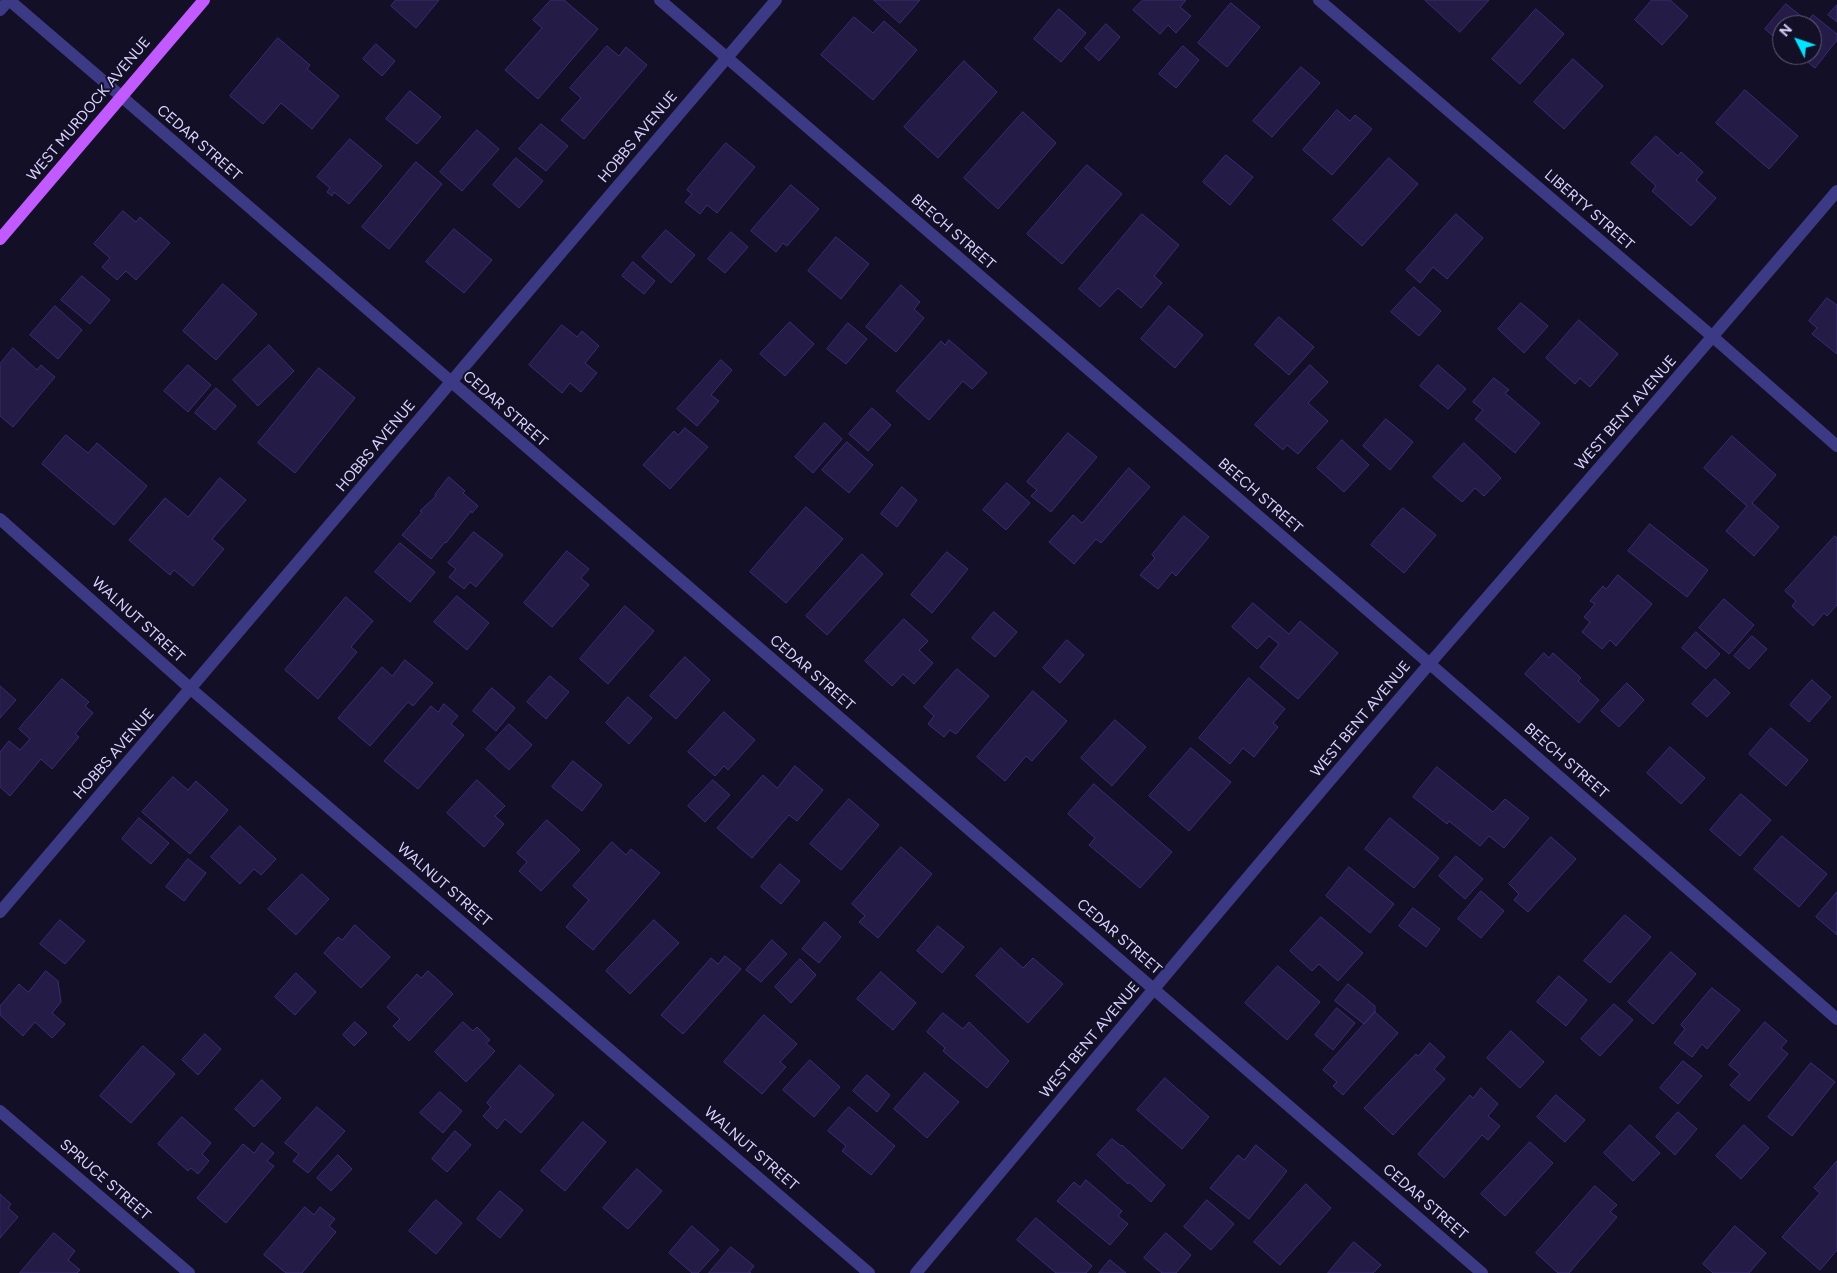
<!DOCTYPE html>
<style>
body{margin:0}
#map{position:relative;width:1837px;height:1273px;overflow:hidden;background:#130f26;font-family:Figtree,sans-serif}
canvas{display:block}
.north{position:absolute;left:1772px;top:15px;width:50px;height:50px;box-sizing:border-box;background:#130f26;border:1px solid #625e7d;border-radius:50%;rotate:311deg;font-size:14px;font-weight:700;line-height:20px;text-align:center;color:#d9d4ff}
.north::after{content:'';display:block;margin:auto;width:18px;height:22px;background:#00e5ff;clip-path:polygon(50% 0,100% 100%,50% 72%,0 100%)}
</style>
<div id="map">
<canvas width="1837" height="1273"></canvas>
<div class="north">N</div>
</div>
<script>
const ctx = document.querySelector('canvas').getContext('2d');
ctx.lineJoin = 'round';
function paint(path, color) {
  ctx.fillStyle = color;
  ctx.fill(path, 'evenodd');
}
function stroke(path, color, width, dash) {
  ctx.strokeStyle = color;
  ctx.lineWidth = width;
  ctx.lineCap = dash ? 'butt' : 'round';
  ctx.setLineDash(dash || []);
  ctx.stroke(path);
}
function drawText(font, color, halo, rows, align = 'center') {
  ctx.font = font + ' Figtree,sans-serif';
  ctx.lineWidth = 4;
  ctx.setLineDash([]);
  ctx.textBaseline = 'middle';
  ctx.strokeStyle = halo;
  ctx.fillStyle = color;
  for (const [text, x, y, turn = 0] of rows) {
    ctx.save();
    ctx.translate(x, y);
    ctx.rotate((+turn || 0) * Math.PI / 180);
    ctx.textAlign = isNaN(turn) ? turn : align;
    if (halo) ctx.strokeText(text, 0, 0);
    ctx.fillText(text, 0, 0);
    ctx.restore();
  }
}
const building = new Path2D(`
 M396,0H439L416,28L391,6Z
 M551,0H564L598,29L538,99L505,70L542,28L533,20Z
 M874,0H920L900,23Z
 M1143,0H1186L1180,7L1191,16L1176,33L1168,25L1160,34L1133,10Z
 M1425,0H1489L1460,32Z
 M1652,0H1670L1688,16L1662,45L1635,20Z
 M1231,3L1260,27L1227,67L1198,43Z
 M1786,4L1801,16L1794,25H1782V39L1780,42L1765,29Z
 M1837,5V22L1828,15Z
 M1059,9L1086,33L1061,62L1034,39Z
 M1536,9L1564,34L1520,84L1492,59Z
 M1813,15L1837,34V40L1815,68L1799,55H1812V25H1806Z
 M854,17L873,33L884,21L917,50L873,100L821,55Z
 M1106,24L1120,37L1099,61L1085,48Z
 M278,38L310,65L307,69L339,96L312,129L281,103L263,124L230,96Z
 M376,44L395,61L382,76L363,59Z
 M607,46L619,56L626,47L647,65L584,139L561,120L581,98L570,88Z
 M1183,46L1199,60L1176,88L1159,74Z
 M1573,59L1603,86L1564,129L1534,102Z
 M964,61L997,92L938,158L904,127Z
 M1301,67L1320,83L1272,137L1253,121Z
 M1745,90L1798,136L1769,169L1716,123Z
 M410,91L441,117L417,144L386,119Z
 M1337,110L1350,121L1355,115L1372,129L1332,175L1303,150Z
 M1023,112L1056,143L998,209L964,178Z
 M541,124L568,146L546,171L519,149Z
 M477,130L499,149L462,191L440,172Z
 M1656,136L1678,156L1681,152L1703,172L1696,180L1716,198L1691,226L1652,191L1656,186L1631,163Z
 M350,139L382,166L349,204L334,192L332,196L327,192L330,188L317,177Z
 M726,143L755,167L717,213L707,205L700,214L685,202L692,194L687,190Z
 M1226,155L1253,177L1230,205L1203,182Z
 M516,158L543,181L519,208L493,185Z
 M1389,158L1418,184L1362,246L1333,220Z
 M416,162L442,184L389,249L362,227Z
 M1087,165L1122,194L1062,264L1027,234Z
 M791,185L819,209L787,246L783,243L776,252L751,231Z
 M123,211L136,222L140,217L170,243L136,280L126,271L117,280L102,267L110,258L94,244Z
 M1142,214L1179,245L1154,276L1162,283L1141,308L1118,288L1100,307L1079,289Z
 M1456,214L1483,238L1447,279L1433,267L1420,283L1406,270Z
 M454,229L492,260L464,293L426,262Z
 M666,230L695,255L671,283L642,257Z
 M731,232L748,247L725,273L708,259Z
 M836,237L869,264L841,299L808,271Z
 M633,262L655,281L644,294L622,276Z
 M82,276L110,300L90,324L61,300Z
 M223,284L257,314L216,360L183,331Z
 M901,285L920,302L914,309L924,318L896,352L866,327Z
 M1414,287L1441,311L1419,336L1391,312Z
 M1827,298L1837,305V354L1812,334L1817,328L1809,321Z
 M1521,303L1548,326L1524,353L1498,329Z
 M55,306L82,330L58,359L30,335Z
 M1169,306L1203,335L1175,368L1141,339Z
 M1279,317L1314,347L1289,375L1255,345Z
 M1579,320L1618,354L1590,387L1580,378L1575,384L1546,358Z
 M790,322L814,344L785,376L760,354Z
 M848,323L867,339L846,364L827,349Z
 M562,325L577,337L582,331L599,346L585,363L597,373L581,392L570,383L562,393L529,365Z
 M949,340L987,373L972,389L963,381L929,420L896,391L941,341L945,345Z
 M269,345L294,371L258,406L233,380Z
 M13,348L37,370L41,365L55,377L13,427L0,416V364Z
 M721,360L732,370L711,395L719,401L697,426L677,409Z
 M188,365L211,385L188,412L164,391Z
 M1310,365L1328,382L1308,403L1328,421L1298,454L1287,445L1283,450L1255,425Z
 M1438,365L1466,389L1448,409L1420,386Z
 M319,368L355,398L295,473L258,443Z
 M1494,378L1509,390L1505,393L1540,423L1515,453L1475,419L1483,410L1473,402Z
 M216,388L236,406L215,430L195,413Z
 M872,408L891,425L868,451L849,434Z
 M1386,419L1413,442L1390,470L1363,446Z
 M825,423L842,439L813,473L795,457Z
 M685,428L708,447L670,489L643,465L674,431L678,435Z
 M1068,433L1097,457L1051,512L1031,496L1037,490L1027,482Z
 M66,435L88,453L97,443L147,486L114,525L42,464Z
 M1732,436L1776,475L1752,503L1779,527L1754,556L1726,531L1747,506L1704,468Z
 M1342,440L1369,465L1344,492L1317,468Z
 M847,442L873,465L849,493L822,470Z
 M1464,443L1501,478L1484,496L1475,488L1462,502L1433,477Z
 M1129,468L1150,487L1101,543L1096,539L1074,564L1049,542L1073,515L1082,523Z
 M449,477L465,491L463,493L478,506L472,513L471,511L446,543L445,542L431,559L402,535L422,512L420,511L436,496L435,495Z
 M220,478L246,500L212,539L224,549L193,586L174,570L170,575L129,540L165,498L188,517Z
 M1007,483L1030,503L1006,530L983,510Z
 M902,487L917,500L897,527L881,514Z
 M806,507L843,539L786,603L750,572Z
 M1403,508L1436,535L1404,573L1371,545Z
 M1184,516L1209,537L1176,576L1172,572L1158,589L1140,575L1155,558L1152,555Z
 M1650,524L1708,570L1687,597L1628,551Z
 M474,532L503,555L476,587L470,582L464,589L449,577L456,569L448,563Z
 M1835,536L1837,538V605L1827,616L1824,613L1813,626L1792,606L1796,601L1785,591Z
 M400,543L435,572L410,602L375,572Z
 M567,551L589,569L581,578L589,585L552,627L524,603Z
 M947,552L968,569L932,613L911,595Z
 M862,554L883,574L827,635L806,616Z
 M1618,575L1652,604L1616,646L1610,640L1602,649L1582,632L1590,622L1584,617L1595,604L1590,601L1603,586L1606,589Z
 M457,596L489,623L467,650L434,622Z
 M346,597L373,621L351,647L357,652L318,699L285,670Z
 M1724,599L1754,625L1729,654L1699,628Z
 M1253,603L1289,634L1300,621L1338,653L1298,699L1260,667L1279,644L1269,636L1257,649L1232,627Z
 M625,606L654,631L608,684L580,659Z
 M994,612L1017,632L995,657L972,638Z
 M904,619L928,641L919,650L933,663L914,684L903,674L892,686L865,661Z
 M1696,632L1720,654L1706,669L1682,648Z
 M1752,636L1767,649L1749,669L1734,656Z
 M1067,640L1084,655L1060,683L1043,668Z
 M1544,653L1549,658L1553,653L1581,678L1578,681L1599,700L1579,723L1525,674Z
 M685,657L710,680L676,719L650,696Z
 M405,660L433,683L413,706L408,702L370,746L338,718L382,667L392,676Z
 M957,669L989,696L956,734L950,730L944,737L928,724L934,716L924,707Z
 M550,676L569,692L546,719L527,702Z
 M1249,678L1285,709L1273,723L1278,727L1254,757L1243,748L1230,764L1199,738Z
 M62,679L89,702L85,706L93,713L75,734L79,737L52,769L41,759L10,796L0,787V752L9,741L20,750L30,739L19,729Z
 M1715,679L1730,693L1707,717L1692,704Z
 M1812,680L1831,697L1809,722L1790,705Z
 M1627,683L1644,700L1619,727L1601,711Z
 M0,686L16,700L0,718Z
 M492,688L515,708L496,731L473,711Z
 M1033,691L1067,721L1032,761L1026,756L1005,781L977,757Z
 M628,697L652,718L629,744L606,723Z
 M444,704L458,716L451,724L464,735L418,789L384,761L431,706L438,712Z
 M724,712L755,740L728,770L724,766L715,776L688,752Z
 M1115,720L1146,747L1112,786L1081,758Z
 M509,724L532,745L509,770L486,749Z
 M1771,728L1808,760L1786,786L1749,754Z
 M1670,747L1705,778L1681,804L1647,773Z
 M1191,748L1231,782L1189,831L1149,796Z
 M573,761L602,785L582,811L552,787Z
 M795,766L823,790L797,821L789,815L752,858L717,828L763,775L777,788Z
 M1437,767L1493,812L1505,799L1529,818L1504,848L1489,836L1480,846L1449,821L1447,824L1413,797Z
 M173,777L188,790L196,781L228,810L190,854L142,812Z
 M477,780L505,806L495,816L504,824L484,847L447,813Z
 M713,780L730,795L705,822L688,806Z
 M1094,784L1172,852L1140,888L1089,845L1095,838L1068,814Z
 M1741,794L1771,820L1740,856L1710,830Z
 M849,799L879,825L841,870L810,844Z
 M139,818L169,843L151,864L122,839Z
 M1390,818L1439,858L1414,888L1365,849Z
 M547,820L580,850L541,891L519,871L527,862L517,853Z
 M240,826L276,859L261,875L254,869L240,884L211,857Z
 M1782,836L1827,874L1799,907L1754,869Z
 M1551,837L1576,859L1528,912L1514,900L1519,894L1509,884Z
 M612,842L626,855L631,849L660,873L593,950L566,927L589,900L573,886Z
 M901,847L932,874L878,938L859,922L865,916L852,904Z
 M1456,856L1483,879L1465,899L1439,876Z
 M188,859L206,873L184,901L166,887Z
 M780,864L800,881L781,904L761,887Z
 M1349,867L1394,904L1370,933L1326,896Z
 M302,874L329,899L296,935L268,909Z
 M1481,891L1504,911L1481,938L1458,919Z
 M1837,892V935L1816,917Z
 M1413,908L1440,929L1426,947L1399,926Z
 M1625,915L1651,937L1610,983L1584,961Z
 M1321,917L1363,953L1338,981L1319,964L1312,971L1290,951Z
 M60,920L85,941L65,964L40,944Z
 M654,920L679,943L630,994L606,971Z
 M825,922L841,937L819,963L802,949Z
 M355,925L390,957L361,988L324,953L338,937L342,940Z
 M938,926L964,947L942,973L917,951Z
 M772,940L787,954L761,982L746,970Z
 M1001,948L1023,968L1033,958L1063,984L1028,1023L976,976Z
 M1671,952L1696,974L1653,1024L1628,1002Z
 M725,956L741,969L683,1034L661,1015L711,958L718,964Z
 M800,959L816,975L791,1003L775,987Z
 M1278,966L1320,1002L1287,1040L1245,1003Z
 M46,971L58,981L61,1002L52,1013L65,1024L52,1038L35,1022L23,1036L0,1015V1006L19,984L28,992Z
 M428,971L453,994L409,1041L393,1026L400,1019L387,1007L417,974L421,978Z
 M881,972L916,1003L893,1030L857,999Z
 M296,973L316,992L295,1015L275,997Z
 M1559,976L1587,1000L1566,1026L1537,1002Z
 M1348,984L1375,1006V1012L1364,1024L1335,1001Z
 M1712,988L1740,1010L1707,1049L1702,1044L1692,1057L1674,1043L1685,1029L1681,1025Z
 M1614,1004L1633,1020L1600,1056L1581,1039Z
 M1337,1008L1355,1023L1333,1050L1315,1035Z
 M1375,1012L1398,1033L1343,1095L1333,1086L1337,1082L1323,1070Z
 M943,1013L963,1029L969,1022L1009,1061L987,1088L943,1051L945,1048L927,1032Z
 M764,1015L797,1044L780,1062L786,1067L762,1094L724,1062Z
 M355,1022L367,1033L354,1046L343,1035Z
 M463,1022L473,1031L477,1027L490,1040L486,1043L495,1051L466,1082L435,1052Z
 M1765,1022L1787,1041L1781,1048L1788,1054L1749,1101L1730,1085L1740,1074L1729,1065Z
 M1511,1031L1544,1062L1520,1088L1487,1058Z
 M205,1034L221,1049L198,1075L182,1060Z
 M1430,1043L1445,1057L1434,1069L1445,1079L1393,1135L1364,1108L1416,1054L1418,1056Z
 M143,1046L175,1074L131,1123L100,1096Z
 M810,1060L840,1087L814,1117L783,1090Z
 M1683,1061L1702,1076L1678,1104L1660,1088Z
 M1811,1063L1835,1082L1792,1136L1768,1117Z
 M520,1065L554,1095L521,1133L505,1119L497,1129L483,1116L491,1107L487,1103Z
 M925,1073L959,1102L927,1138L894,1109Z
 M867,1075L890,1095L877,1112L853,1091Z
 M1165,1078L1209,1117L1182,1149L1137,1110Z
 M262,1080L281,1098L254,1127L235,1109Z
 M1481,1088L1498,1104L1488,1116L1500,1126L1488,1140L1482,1135L1444,1178L1418,1154L1470,1095L1473,1098Z
 M440,1092L462,1111L443,1133L420,1113Z
 M1556,1095L1585,1120L1565,1142L1537,1117Z
 M317,1107L345,1131L308,1173L293,1161L299,1154L285,1143Z
 M849,1107L895,1146L871,1175L842,1151L846,1146L828,1131Z
 M1678,1112L1697,1129L1675,1155L1656,1137Z
 M182,1117L211,1143L202,1154L209,1161L198,1174L191,1168L188,1171L158,1144Z
 M583,1122L606,1142L565,1191L541,1171Z
 M1630,1125L1660,1153L1633,1181L1604,1153Z
 M1744,1125L1769,1148L1741,1179L1716,1156Z
 M455,1131L471,1145L447,1172L432,1159Z
 M1112,1139L1121,1146L1122,1145L1165,1185L1151,1202L1129,1182L1128,1184L1097,1155Z
 M1530,1142L1553,1163L1505,1216L1481,1194Z
 M262,1143L274,1153L267,1161L274,1166L226,1223L197,1198L243,1144L254,1153Z
 M1256,1145L1287,1171L1249,1219L1210,1188L1238,1155L1244,1160Z
 M338,1155L352,1169L331,1191L317,1178Z
 M1837,1161V1250L1820,1270L1782,1237L1820,1193L1814,1188Z
 M637,1169L662,1191L628,1229L603,1208Z
 M1086,1180L1122,1211L1118,1216L1128,1224L1110,1245L1057,1201L1074,1182L1080,1187Z
 M1306,1184L1331,1208L1280,1265L1254,1242Z
 M1595,1186L1617,1205L1610,1212L1617,1217L1569,1273H1558L1536,1253Z
 M500,1191L523,1210L500,1238L477,1219Z
 M0,1194L11,1204L8,1208L18,1217L0,1238Z
 M436,1200L462,1223L436,1254L409,1231Z
 M1207,1200L1234,1224L1211,1250L1184,1227Z
 M305,1207L314,1215L320,1207L335,1219L329,1226L336,1232L302,1273H286L264,1255Z
 M1036,1218L1092,1266L1086,1273H1056L1017,1240Z
 M692,1226L719,1250L698,1273H692L669,1253Z
 M1735,1226L1766,1253L1749,1273H1713L1703,1264Z
 M54,1233L75,1251L68,1260L80,1270L77,1273H20Z
 M1166,1233L1191,1255L1176,1273H1162L1144,1258Z
 M1354,1242L1381,1265L1373,1273H1328Z
 M731,1247L754,1266L749,1272L751,1273H709Z
 M1110,1260L1126,1273H1099Z`);
paint(building, '#241b47');
stroke(building, '#3b2d73', 1);
stroke(new Path2D(`
 M9,0L122,97
 M0,10L9,0`), '#3d3a85', 12);
stroke(new Path2D(`
 M660,0L1430,664L1837,1019
 M1319,0L1713,337L1837,446
 M122,97C573,491 1029,880 1482,1273
 M0,519L191,689L869,1273
 M0,912L776,0
 M0,1111L189,1273
 M916,1273C1087,1069 1257,864 1431,662C1567,505 1703,349 1837,191`), '#3d3a85', 12);
stroke(new Path2D(`
 M0,239L204,0`), '#c25bff', 12);
drawText('15px', '#d9d4ff', '#130f26', [
 ["WEST MURDOCK AVENUE",89,109,-50],
 ["HOBBS AVENUE",638,137,-50],
 ["CEDAR STREET",199,143,41],
 ["LIBERTY STREET",1589,210,41],
 ["BEECH STREET",953,232,41],
 ["CEDAR STREET",505,409,41],
 ["WEST BENT AVENUE",1626,413,-49],
 ["HOBBS AVENUE",376,446,-50],
 ["BEECH STREET",1260,496,41],
 ["WALNUT STREET",138,620,42],
 ["CEDAR STREET",812,673,41],
 ["WEST BENT AVENUE",1361,719,-50],
 ["HOBBS AVENUE",114,754,-49],
 ["BEECH STREET",1566,761,41],
 ["WALNUT STREET",444,885,41],
 ["CEDAR STREET",1119,937,41],
 ["WEST BENT AVENUE",1090,1040,-50],
 ["WALNUT STREET",751,1149,41],
 ["SPRUCE STREET",105,1180,41],
 ["CEDAR STREET",1425,1202,41]
]);
</script>
